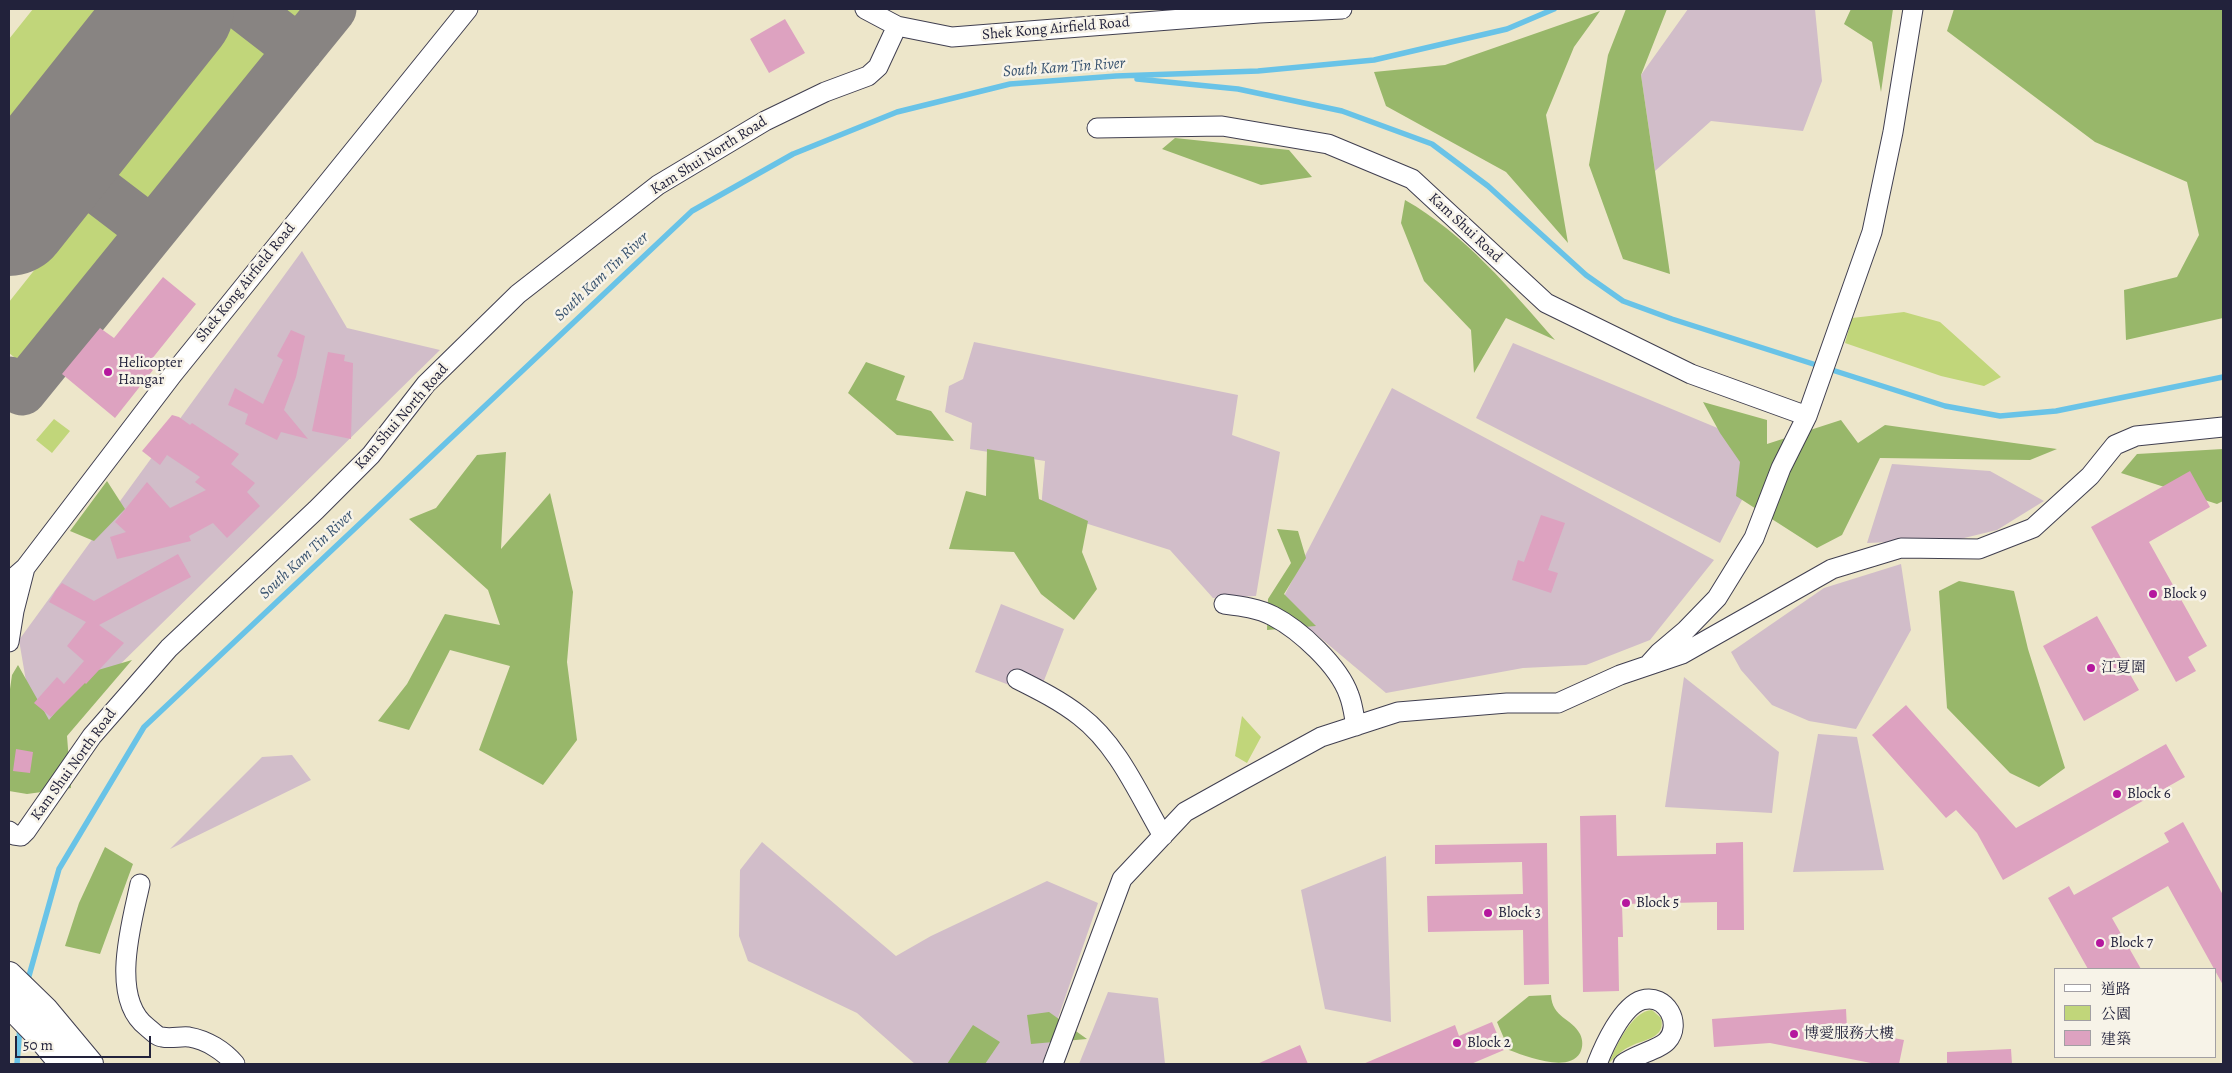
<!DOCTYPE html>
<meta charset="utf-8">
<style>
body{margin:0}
#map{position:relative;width:2232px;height:1073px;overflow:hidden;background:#ede6ca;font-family:Alegreya,"Noto Serif TC",serif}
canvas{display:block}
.frame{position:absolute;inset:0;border:10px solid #22223b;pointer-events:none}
.legend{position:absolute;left:2054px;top:968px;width:162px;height:90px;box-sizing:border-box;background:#f7f3e8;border:1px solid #a29fa3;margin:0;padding:6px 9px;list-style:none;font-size:15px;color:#22223b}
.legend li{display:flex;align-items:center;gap:10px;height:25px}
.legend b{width:25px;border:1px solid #a29fa3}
.scale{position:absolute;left:15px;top:1036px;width:136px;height:22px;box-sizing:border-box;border:2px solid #22223b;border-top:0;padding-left:6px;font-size:15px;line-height:18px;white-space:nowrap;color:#22223b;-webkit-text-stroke:4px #f7f3e8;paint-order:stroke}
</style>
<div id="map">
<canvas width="2232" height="1073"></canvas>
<div class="frame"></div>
<ul class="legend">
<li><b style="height:6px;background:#fff"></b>道路</li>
<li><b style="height:14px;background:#c1d67a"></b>公園</li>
<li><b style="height:14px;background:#dda2c0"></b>建築</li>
</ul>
<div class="scale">50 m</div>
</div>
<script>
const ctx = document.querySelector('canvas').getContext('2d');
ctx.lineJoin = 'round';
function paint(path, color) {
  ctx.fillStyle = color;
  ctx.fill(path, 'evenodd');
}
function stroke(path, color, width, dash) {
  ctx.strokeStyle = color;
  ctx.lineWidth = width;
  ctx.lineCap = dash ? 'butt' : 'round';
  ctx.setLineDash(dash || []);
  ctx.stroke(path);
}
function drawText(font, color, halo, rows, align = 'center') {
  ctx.font = font + ' Alegreya,"Noto Serif TC",serif';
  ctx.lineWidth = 5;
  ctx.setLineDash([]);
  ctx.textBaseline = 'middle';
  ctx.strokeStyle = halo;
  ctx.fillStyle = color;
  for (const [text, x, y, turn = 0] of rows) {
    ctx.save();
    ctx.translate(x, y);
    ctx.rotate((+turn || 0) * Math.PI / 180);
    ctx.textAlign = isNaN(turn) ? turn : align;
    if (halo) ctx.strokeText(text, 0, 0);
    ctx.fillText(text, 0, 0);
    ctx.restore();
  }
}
paint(new Path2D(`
 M1688,9H1815L1822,81L1803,131L1711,121L1655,171L1641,75Z
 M302,251L347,328L440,350L37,746L19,640Z
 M974,342L1238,395L1232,435L1280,452L1256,596L1213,598L1170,550L1041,509L1045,461L970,449L972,423L945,412L949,386L963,379Z
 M1513,343L1768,449L1720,543L1476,418Z
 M1392,388L1714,560L1650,640L1586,665L1523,668L1386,693L1280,604Z
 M1892,464L1990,471L2044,501L1997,530L1960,539L1867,543Z
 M1901,564L1911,630L1856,729L1809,721L1772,705L1741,670L1731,652L1824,588Z
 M1001,604L1064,629L1038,696L975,672Z
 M1684,677L1779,752L1772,813L1665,807Z
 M1818,734L1857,737L1884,870L1793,872Z
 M292,755L311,780L170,849L262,757Z
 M762,842L896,956L931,936L1047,881L1098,903L1042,1064H915L857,1013L748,961L739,936L740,870Z
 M1386,856L1391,1022L1325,1009L1301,890Z
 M1108,992L1158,998L1165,1064H1079Z`), '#d1bdc9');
paint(new Path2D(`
 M33,9H111L9,137V39Z
 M266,9H318L298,34Z
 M236,13L284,51L152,216L105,179Z
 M94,195L139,231L29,369L9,353V302Z
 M1904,312L1940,322L2001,377L1984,386L1941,376L1845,343L1852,318Z
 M54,419L70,431L52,453L36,440Z
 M1242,716L1261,737L1247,763L1235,756Z
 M1652,1010L1661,1018C1666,1038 1645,1039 1631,1046C1622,1050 1616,1056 1609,1063C1616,1046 1632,1011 1652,1010Z`), '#c1d67a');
paint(new Path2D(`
 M1626,9H1667L1641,75L1670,274L1623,259L1589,165L1608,55Z
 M1851,9H1893L1881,92L1872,42L1844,24Z
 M1954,9H2223V318L2126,340L2124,290L2177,277L2199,235L2187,182L2095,142L1947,31Z
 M1600,11L1574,47L1546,115L1568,243L1506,172L1386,106L1374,72L1445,65Z
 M1175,138L1289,150L1312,177L1261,185L1162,149Z
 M1405,200C1465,234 1510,289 1555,340L1506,318L1474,373L1471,330L1424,281L1401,223Z
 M866,362L905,376L896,400L931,411L954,441L897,435L848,393Z
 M1703,402L1767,420V444L1841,420L1858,443L1885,425L2057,449L2030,460L1880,458L1842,535L1817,548L1736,496L1740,462L1720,433Z
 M987,449L1034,457L1039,499L1088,521L1082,552L1097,589L1074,620L1041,594L1014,552L949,549L966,491L986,496Z
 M2223,449V501L2217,504L2121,473L2137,454Z
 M506,452L501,549L550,493L573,592L567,662L577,740L543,785L479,750L510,666L450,650L409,730L378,721L407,684L445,614L500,625L488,590L409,519L436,508L477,455Z
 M107,481L125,509L94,541L70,531Z
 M1277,529L1298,531L1306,558L1284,594L1316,626L1267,630L1268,599L1291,563Z
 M1959,581L2014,591L2028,649L2065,768L2039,787L2010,773L1947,708L1939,591Z
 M132,660L67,736L71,788L27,794L9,791V696L12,675L18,665L49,720L88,673Z
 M105,847L133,864L100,954L65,946L79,903Z
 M1551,995C1552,1018 1572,1018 1580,1034C1583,1040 1583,1047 1580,1053C1568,1073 1528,1057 1509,1050L1497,1022L1529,996Z
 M1049,1012L1087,1039L1031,1044L1027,1015Z
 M973,1025L1000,1042L985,1064H947Z`), '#98b76a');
stroke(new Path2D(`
 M1137,79L1238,89L1342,111L1432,144L1488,186L1586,275L1623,301L1672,319L1945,406L2000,416L2056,411L2223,377
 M27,983L59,869L144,727L692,211L793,154L897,112L1010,84L1116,76L1258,71L1374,60L1507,29L1554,9
 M17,1064L20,1026`), '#69c3e7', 5.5);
stroke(new Path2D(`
 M246,9L299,50
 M55,157L152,231
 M9,381L22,391L332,9`), '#888482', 49);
stroke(new Path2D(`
 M9,215L173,9`), '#888482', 122);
paint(new Path2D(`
 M785,19L805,53L769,73L750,39Z
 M163,277L196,304L147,365L153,370L115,418L62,374L100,328L114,338Z
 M291,330L305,336L296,377L284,410L308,439L281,432L277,440L245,424L248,414L228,405L235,388L263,404L283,360L277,356Z
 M328,352L345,355L344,361L353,363L351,439L312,431Z
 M172,415L179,417L190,425L192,423L239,454L231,464L255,483L247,492L260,506L227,538L213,523L189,536L191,541L117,559L110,537L126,532L115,522L147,482L170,508L206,490L195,482L200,477L167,455L160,465L142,451Z
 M2190,471L2210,507L2149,542L2207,646L2188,657L2196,671L2176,682L2091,527Z
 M1541,515L1565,523L1548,570L1558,573L1551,593L1512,580L1518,560L1524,562Z
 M178,554L191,577L99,625L124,643L86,684L85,683L51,717L34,703L57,677L64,684L84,661L67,646L86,622L49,602L56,590L62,583L94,601Z
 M2097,616L2139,690L2084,721L2043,646Z
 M1906,705L2016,828L2166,744L2185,777L2003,880L1977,833L1956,810L1946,818L1872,735Z
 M16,749L33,752L30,773L13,771Z
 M1616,815L1617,856L1716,854V843L1743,842L1744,930H1717V902L1622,904L1623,937H1618L1619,991L1583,992L1580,816Z
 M2183,822L2223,895V985L2168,886L2112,918L2141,969H2088L2048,898L2069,886L2074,895L2169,842L2164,833Z
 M1547,843L1549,984L1524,985L1523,930L1428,932L1427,896L1523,894L1522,862L1435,864V845Z
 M1846,1009L1847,1029L1904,1040L1899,1064H1876L1770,1043L1714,1047L1712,1019Z
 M1492,1022L1504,1050L1471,1064H1363L1455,1025L1459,1036Z
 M1300,1045L1308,1064H1257Z
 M2011,1049L2012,1064H1947V1052Z`), '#dda2c0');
const street = new Path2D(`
 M865,9L897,26L952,37L1259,13L1342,9
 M1097,128L1222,126L1328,144L1412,179L1546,303L1691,374L1807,416
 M9,582L25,568L173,374L468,9
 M1224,604C1240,606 1258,608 1273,616C1300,630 1339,666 1349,695C1353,705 1354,716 1356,726
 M9,642L14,611L25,568
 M1650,663L1659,653L1685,631L1717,598L1754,538L1781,468L1807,416L1872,232L1893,132L1913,9
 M1017,679C1039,690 1061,701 1080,716C1118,745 1139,795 1163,836
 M9,831L14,835L21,836L26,831L92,736L169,648L316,510L371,455L426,384L518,294L658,185L765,121L825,92L868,76L878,67L897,26
 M140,884C132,922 109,998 147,1027C151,1030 157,1037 162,1037C171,1039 181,1036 189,1037C207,1040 224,1051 235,1064
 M1053,1064L1122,879L1185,812L1237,783L1321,737L1398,712L1507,703H1558L1620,675L1682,654L1832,569L1901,548L1979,549L2033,528L2090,476L2115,445L2136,436L2223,427
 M1597,1064C1604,1046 1622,1006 1642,1000C1666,993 1683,1024 1667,1041C1660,1049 1635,1055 1623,1064`);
const secondary = new Path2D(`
 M9,975L45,1010L90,1064
 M9,1004L38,1034L63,1064`);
stroke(street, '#403f50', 21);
stroke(secondary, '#403f50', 28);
stroke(street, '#fff', 19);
stroke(secondary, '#fff', 26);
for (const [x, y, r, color] of [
 [108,372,5,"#b5179e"],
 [2153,594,5,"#b5179e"],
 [2091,668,5,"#b5179e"],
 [2117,794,5,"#b5179e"],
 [1626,903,5,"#b5179e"],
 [1488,913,5,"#b5179e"],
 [2100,943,5,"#b5179e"],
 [1794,1034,5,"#b5179e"],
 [1457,1043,5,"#b5179e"]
]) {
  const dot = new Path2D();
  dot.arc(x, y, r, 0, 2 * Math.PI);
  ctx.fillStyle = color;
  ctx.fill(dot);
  stroke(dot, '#f7f3e8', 2);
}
drawText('15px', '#22223b', '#f7f3e8', [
 ["Shek Kong Airfield Road",1056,29,-5],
 ["Kam Shui North Road",709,156,-32],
 ["Kam Shui Road",1465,228,43],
 ["Shek Kong Airfield Road",246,283,-51],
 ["Kam Shui North Road",402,417,-49],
 ["Kam Shui North Road",74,765,-54]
]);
drawText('15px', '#22223b', '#f7f3e8', [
 ["Helicopter",118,363],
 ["Hangar",118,380],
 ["Block 9",2163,594],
 ["江夏圍",2101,668],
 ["Block 6",2127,794],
 ["Block 5",1636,903],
 ["Block 3",1498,913],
 ["Block 7",2110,943],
 ["博愛服務大樓",1804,1034],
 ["Block 2",1467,1043]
], 'left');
drawText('italic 16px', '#37526f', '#f7f3e8', [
 ["South Kam Tin River",1064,68,-4],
 ["South Kam Tin River",602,277,-43],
 ["South Kam Tin River",307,555,-43]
]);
</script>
